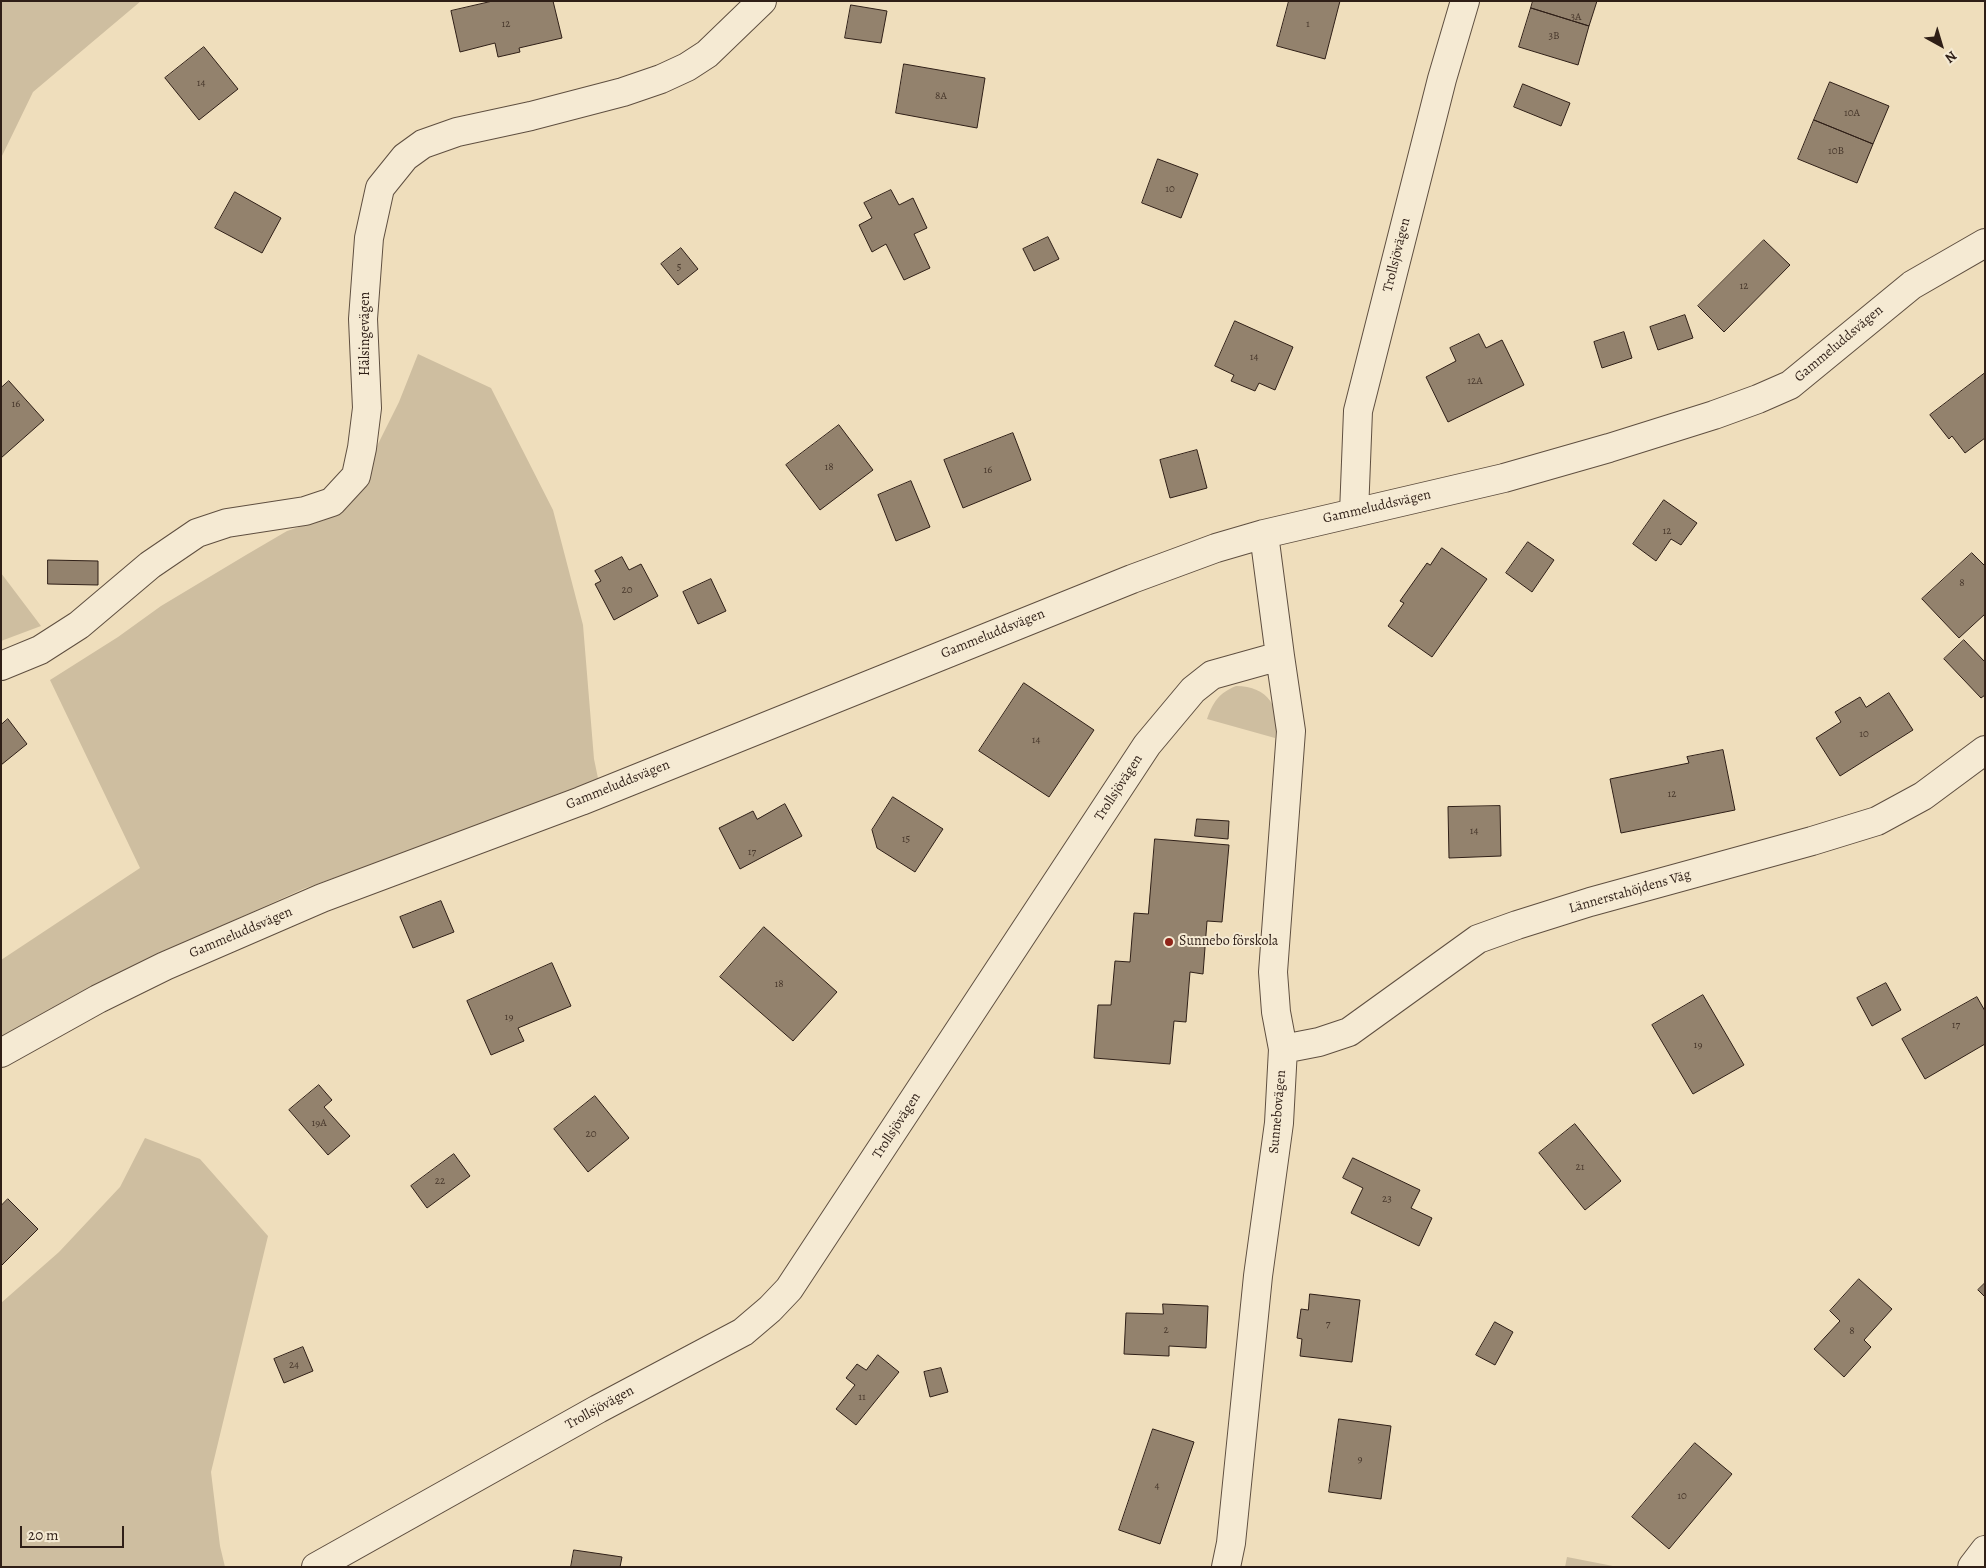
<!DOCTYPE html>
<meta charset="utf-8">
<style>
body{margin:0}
#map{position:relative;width:1986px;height:1568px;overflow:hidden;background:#efdebc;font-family:Alegreya,serif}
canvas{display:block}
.frame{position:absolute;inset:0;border:2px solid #2f1f17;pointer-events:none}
.north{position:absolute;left:1916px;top:20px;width:50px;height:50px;-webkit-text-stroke:4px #f5ead3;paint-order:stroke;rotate:141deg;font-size:14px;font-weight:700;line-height:20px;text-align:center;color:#2f1f17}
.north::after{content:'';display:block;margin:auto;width:18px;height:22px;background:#2f1f17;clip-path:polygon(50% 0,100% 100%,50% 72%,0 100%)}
.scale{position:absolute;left:20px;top:1526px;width:104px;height:22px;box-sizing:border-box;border:2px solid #2f1f17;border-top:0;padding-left:6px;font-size:15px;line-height:18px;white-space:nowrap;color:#2f1f17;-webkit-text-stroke:4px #f5ead3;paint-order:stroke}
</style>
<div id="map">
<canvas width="1986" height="1568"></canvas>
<div class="frame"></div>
<div class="north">N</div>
<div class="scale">20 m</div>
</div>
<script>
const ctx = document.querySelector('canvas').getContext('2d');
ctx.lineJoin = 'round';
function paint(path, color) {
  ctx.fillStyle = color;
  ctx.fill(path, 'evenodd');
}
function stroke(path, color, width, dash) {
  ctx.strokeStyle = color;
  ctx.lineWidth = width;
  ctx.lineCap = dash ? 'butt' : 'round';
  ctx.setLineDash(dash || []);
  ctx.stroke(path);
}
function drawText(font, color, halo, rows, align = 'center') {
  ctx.font = font + ' Alegreya,serif';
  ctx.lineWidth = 4;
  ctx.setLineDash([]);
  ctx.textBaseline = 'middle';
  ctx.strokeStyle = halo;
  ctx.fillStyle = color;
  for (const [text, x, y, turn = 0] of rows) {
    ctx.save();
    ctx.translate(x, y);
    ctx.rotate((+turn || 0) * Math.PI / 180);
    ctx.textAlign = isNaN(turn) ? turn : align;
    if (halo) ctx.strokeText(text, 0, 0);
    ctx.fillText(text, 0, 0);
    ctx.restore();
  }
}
paint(new Path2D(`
 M1,1H141L33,92L1,158Z
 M418,354L491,388L553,510L583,625L594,759L599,783L303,889L137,964L1,1039V960L140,868L50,680L118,637L161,606L246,555L287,531L329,517L357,486L399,402Z
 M1,573L41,626L1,641Z
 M1236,686C1268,686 1282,708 1275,738L1207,719C1213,702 1219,693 1236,686Z
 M145,1138L200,1159L268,1236L211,1472L220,1546L225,1567H1V1303L59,1252L120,1187Z
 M1567,1557L1618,1567H1565Z`), '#cebea0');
const building = new Path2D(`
 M493,1H553L562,38L519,48L520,52L498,57L495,43L460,52L451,11Z
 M1289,1H1340L1325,59L1277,46Z
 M1533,1H1597L1589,26L1531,8Z
 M851,5L887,11L881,43L845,38Z
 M1531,8L1589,26L1578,65L1519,47Z
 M204,47L238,89L199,120L165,78Z
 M904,64L985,78L977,128L896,113Z
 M1830,82L1889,106L1873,144L1814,120Z
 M1523,84L1570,103L1561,126L1514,107Z
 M1814,120L1873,144L1857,183L1798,159Z
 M1158,159L1198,174L1181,218L1142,203Z
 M891,190L899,205L913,198L927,228L914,234L930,268L904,280L886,244L872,252L859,225L872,218L864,203Z
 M235,192L281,218L262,253L215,228Z
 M1048,237L1059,259L1034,271L1023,249Z
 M1764,240L1790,265L1724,332L1698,306Z
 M681,248L698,269L678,285L661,264Z
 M1685,315L1693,338L1658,350L1650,327Z
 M1235,321L1293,347L1275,390L1259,383L1255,391L1231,381L1234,375L1215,366Z
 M1624,332L1632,358L1602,368L1594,342Z
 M1479,334L1486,348L1502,340L1524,385L1448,422L1426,377L1456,361L1450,348Z
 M1985,373V438L1965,453L1952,436L1949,439L1930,415Z
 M9,381L44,420L1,458V388Z
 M839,425L873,470L820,510L786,465Z
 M1013,433L1031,480L963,508L944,460Z
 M1197,450L1207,488L1170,498L1160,460Z
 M911,481L930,527L896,541L878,495Z
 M1664,500L1697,523L1681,545L1671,539L1656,561L1633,544Z
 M1528,542L1554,560L1532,592L1506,573Z
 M1442,548L1487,579L1432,657L1388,626L1404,603L1400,601L1427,563L1430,565Z
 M1972,553L1985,566V614L1959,638L1922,599Z
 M622,557L629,570L641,564L658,596L614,620L595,584L601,581L595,571Z
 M48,560L98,561V585L48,584Z
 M711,579L726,611L698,624L683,592Z
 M1964,640L1985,662V695L1981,698L1944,659Z
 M1024,683L1094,730L1049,797L979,751Z
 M1889,693L1913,730L1840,776L1816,738L1841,722L1835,712L1860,697L1866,707Z
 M8,719L27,744L1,765V725Z
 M1723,750L1735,810L1621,833L1610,779L1689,763L1687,757Z
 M893,797L943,829L915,872L877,848L872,830Z
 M785,804L802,836L740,869L719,828L753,811L757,819Z
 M1500,806L1501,856L1449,858L1448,807Z
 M1197,819L1229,821L1228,839L1195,836Z
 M1155,839L1229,845L1222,922L1207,921L1203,974L1190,972L1186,1022L1174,1021L1170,1064L1094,1058L1098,1005H1111L1115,961L1130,962L1134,913L1148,914Z
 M441,901L454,932L413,948L400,917Z
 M764,927L837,992L793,1041L720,977Z
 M552,963L571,1006L518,1028L524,1041L491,1055L467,1001Z
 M1886,983L1901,1010L1872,1026L1857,998Z
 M1703,995L1744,1065L1693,1094L1652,1025Z
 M1977,997L1985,1011V1044L1925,1079L1902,1039Z
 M319,1085L332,1100L324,1107L350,1136L328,1155L289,1110Z
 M595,1096L629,1138L588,1172L554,1129Z
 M1575,1124L1621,1181L1585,1210L1539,1153Z
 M454,1154L470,1176L427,1208L411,1186Z
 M1353,1158L1420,1190L1411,1208L1432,1218L1419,1246L1351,1213L1363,1188L1343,1178Z
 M8,1199L38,1229L1,1266V1206Z
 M1859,1279L1892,1309L1864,1340L1871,1347L1844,1377L1814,1349L1840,1321L1830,1311Z
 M1985,1283V1297L1978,1290Z
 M1310,1294L1360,1300L1352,1362L1300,1356L1302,1339L1297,1338L1301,1309L1308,1310Z
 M1163,1304L1208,1306L1206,1348L1169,1346V1356L1124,1354L1126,1313L1163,1314Z
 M1495,1322L1513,1332L1495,1365L1476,1355Z
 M303,1347L313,1371L284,1383L274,1359Z
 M878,1355L899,1372L856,1425L836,1409L855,1385L846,1378L857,1364L866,1370Z
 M941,1368L948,1392L930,1397L924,1372Z
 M1339,1419L1391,1426L1381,1499L1329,1492Z
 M1153,1429L1194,1442L1160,1544L1119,1530Z
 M1695,1443L1732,1474L1669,1549L1632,1517Z
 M574,1550L622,1557L620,1567H571Z`);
paint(building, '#93826d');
stroke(building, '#2f1f17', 1);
const minor = new Path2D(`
 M1354,513L1358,411L1442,79L1465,1
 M1,666L40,650L79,625L150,565L197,533L227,523L305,511L332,502L356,476L362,448L367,408L363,319L369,238L380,188L405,157L423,144L457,132L531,116L623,92L661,79L687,67L707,54L762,1
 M1283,1049L1319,1042L1349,1032L1478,939L1517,925L1590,902L1812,841L1877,821L1923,796L1985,750
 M1,1053L98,999L165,966L322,898L581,801L1132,579L1216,548L1264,534L1504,478L1609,448L1714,415L1758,399L1790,385L1912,285L1985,243
 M316,1567L598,1409L743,1332L770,1309L789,1289L1147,745L1193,690L1212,675L1280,656L1264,534
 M1226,1567L1231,1543L1258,1276L1279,1123L1283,1049L1276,1012L1273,972L1291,731L1280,656
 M1972,1567L1985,1550`);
stroke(minor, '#5f4f40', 30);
stroke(minor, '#f5ead3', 28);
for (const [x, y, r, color] of [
 [1169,942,5,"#8f2418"]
]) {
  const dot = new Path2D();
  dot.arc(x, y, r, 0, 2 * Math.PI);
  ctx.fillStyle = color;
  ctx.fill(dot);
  stroke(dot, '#f5ead3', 2);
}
drawText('11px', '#48382c', null, [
 ["3A",1576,17],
 ["12",506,24],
 ["1",1308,24],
 ["3B",1554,36],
 ["14",201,83],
 ["8A",941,96],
 ["10A",1852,113],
 ["10B",1836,151],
 ["10",1170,189],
 ["5",679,267],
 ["12",1744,286],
 ["14",1254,357],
 ["12A",1475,381],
 ["16",16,404],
 ["18",829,467],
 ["16",988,470],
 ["12",1667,531],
 ["8",1962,583],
 ["20",627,590],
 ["10",1864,734],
 ["14",1036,740],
 ["12",1672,794],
 ["14",1474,831],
 ["15",906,839],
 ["17",752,852],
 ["18",779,984],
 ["19",509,1017],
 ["17",1956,1025],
 ["19",1698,1045],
 ["19A",319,1123],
 ["20",591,1134],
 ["21",1580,1167],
 ["22",440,1181],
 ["23",1387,1199],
 ["7",1328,1324],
 ["2",1166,1330],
 ["8",1852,1331],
 ["24",294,1365],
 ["11",862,1397],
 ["9",1360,1459],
 ["4",1157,1486],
 ["10",1682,1496]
]);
drawText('14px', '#2f1f17', '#f5ead3', [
 ["Trollsjövägen",1397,255,-76],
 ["Hälsingevägen",366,334,-90],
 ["Gammeluddsvägen",1839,344,-40],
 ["Gammeluddsvägen",1377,507,-13],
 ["Gammeluddsvägen",993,634,-22],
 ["Gammeluddsvägen",618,785,-22],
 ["Trollsjövägen",1119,788,-57],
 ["Lännerstahöjdens Väg",1630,892,-16],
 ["Gammeluddsvägen",241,933,-23],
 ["Sunnebovägen",1278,1112,-85],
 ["Trollsjövägen",897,1126,-57],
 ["Trollsjövägen",600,1408,-29]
]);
drawText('14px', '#2f1f17', '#f5ead3', [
 ["Sunnebo förskola",1179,942]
], 'left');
</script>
